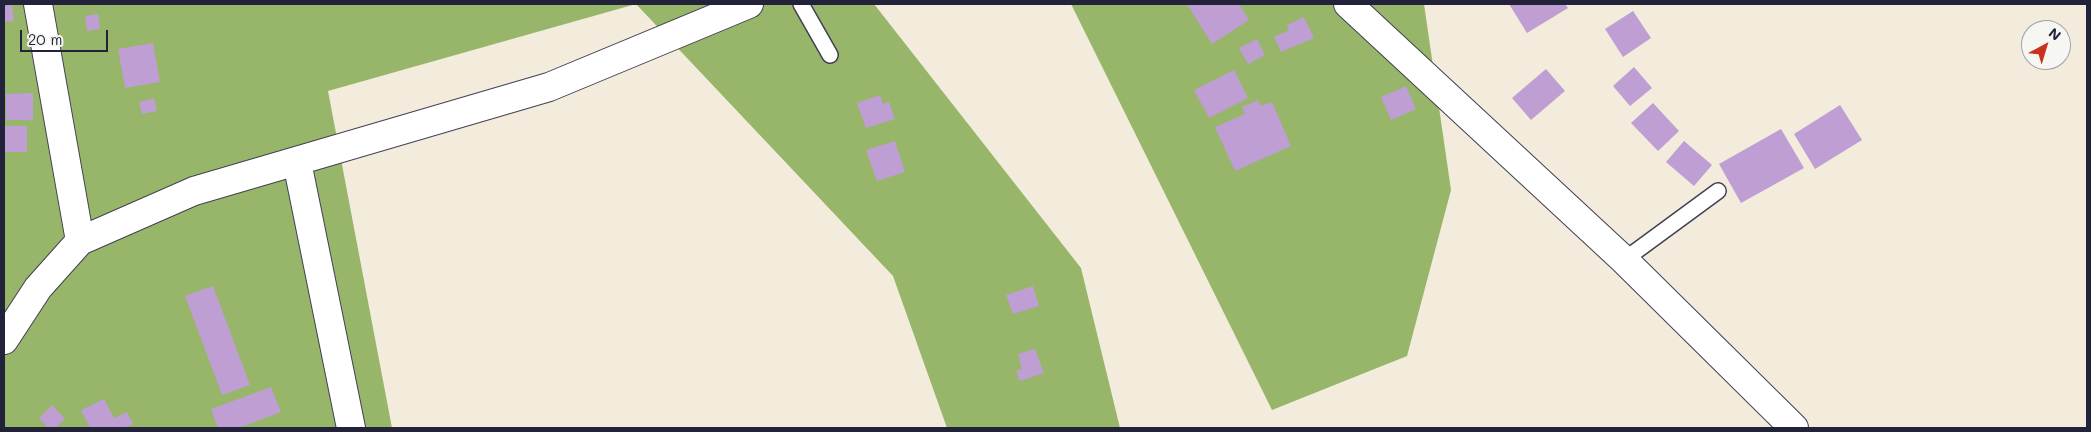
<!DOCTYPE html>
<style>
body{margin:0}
#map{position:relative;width:2091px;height:432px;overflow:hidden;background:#f3ebdb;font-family:Mali,sans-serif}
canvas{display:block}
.frame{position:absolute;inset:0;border:5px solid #22223b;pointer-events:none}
.north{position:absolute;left:2021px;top:20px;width:50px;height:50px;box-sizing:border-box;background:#f6f6f2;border:1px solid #a1a1a9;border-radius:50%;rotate:39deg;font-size:14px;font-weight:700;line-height:20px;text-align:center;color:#22223b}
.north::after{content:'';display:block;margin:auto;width:18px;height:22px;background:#c8321e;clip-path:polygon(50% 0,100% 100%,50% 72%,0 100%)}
.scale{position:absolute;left:20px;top:30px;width:88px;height:22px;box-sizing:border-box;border:2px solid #22223b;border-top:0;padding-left:6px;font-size:15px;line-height:18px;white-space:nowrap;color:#22223b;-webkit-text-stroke:4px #f6f6f2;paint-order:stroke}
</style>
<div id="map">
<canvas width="2091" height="432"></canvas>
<div class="frame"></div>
<div class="north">N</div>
<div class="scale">20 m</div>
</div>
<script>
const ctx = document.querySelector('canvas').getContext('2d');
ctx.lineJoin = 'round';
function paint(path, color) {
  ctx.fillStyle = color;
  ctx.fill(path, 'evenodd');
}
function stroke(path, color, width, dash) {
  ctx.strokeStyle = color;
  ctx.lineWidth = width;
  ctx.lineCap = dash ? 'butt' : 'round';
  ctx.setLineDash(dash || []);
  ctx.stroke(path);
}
paint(new Path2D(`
 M4,4H874L1081,268L1120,428H947L893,276L636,4L328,91L392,428H4Z
 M1071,4H1424L1451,190L1407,356L1272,410Z`), '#98b669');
paint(new Path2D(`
 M1187,4H1239L1249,20L1212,44Z
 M1509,4H1565L1568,8L1527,33Z
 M12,5L14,21L4,22V6Z
 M1633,11L1651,38L1623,57L1605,29Z
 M98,14L100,29L87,31L85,16Z
 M1304,17L1314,38L1281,52L1274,37L1289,30L1287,25Z
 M1257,39L1265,55L1248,64L1239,48Z
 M153,43L160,82L125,88L118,49Z
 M1634,67L1652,88L1630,106L1613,86Z
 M1546,69L1565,91L1531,120L1512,98Z
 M1234,70L1248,98L1209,118L1194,90Z
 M1406,86L1416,109L1391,120L1381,97Z
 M33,93V120H6V94Z
 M880,95L883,104L889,102L895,119L866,128L857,103Z
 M154,98L157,111L142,114L139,102Z
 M1258,100L1261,106L1272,102L1291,146L1235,171L1215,127L1245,114L1242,107Z
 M1653,103L1679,131L1658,151L1631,123Z
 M1840,105L1862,140L1815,169L1794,134Z
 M4,126H27V152H4Z
 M1781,129L1804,168L1741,203L1719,164Z
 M895,141L905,172L877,181L866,150Z
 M1684,141L1712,165L1694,186L1666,162Z
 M213,286L250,385L222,395L185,296Z
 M1033,286L1039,306L1013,314L1006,295Z
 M1035,349L1044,373L1020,381L1016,371L1022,369L1018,354Z
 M271,387L281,412L238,428H218L211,409Z
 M104,399L114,418L127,412L133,424L123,428H90L81,410Z
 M52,405L65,419L55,428H48L39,418Z`), '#be9ed3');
const service = new Path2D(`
 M801,4L830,55
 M1624,260L1718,191`);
const minor = new Path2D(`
 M38,4L80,241
 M1348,4L1624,260L1794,428
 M297,162L351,428
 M4,340L38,288L80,241L194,191L549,87L749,4`);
stroke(service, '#414053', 18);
stroke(minor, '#414053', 30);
stroke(service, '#fff', 15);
stroke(minor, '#fff', 28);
</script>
